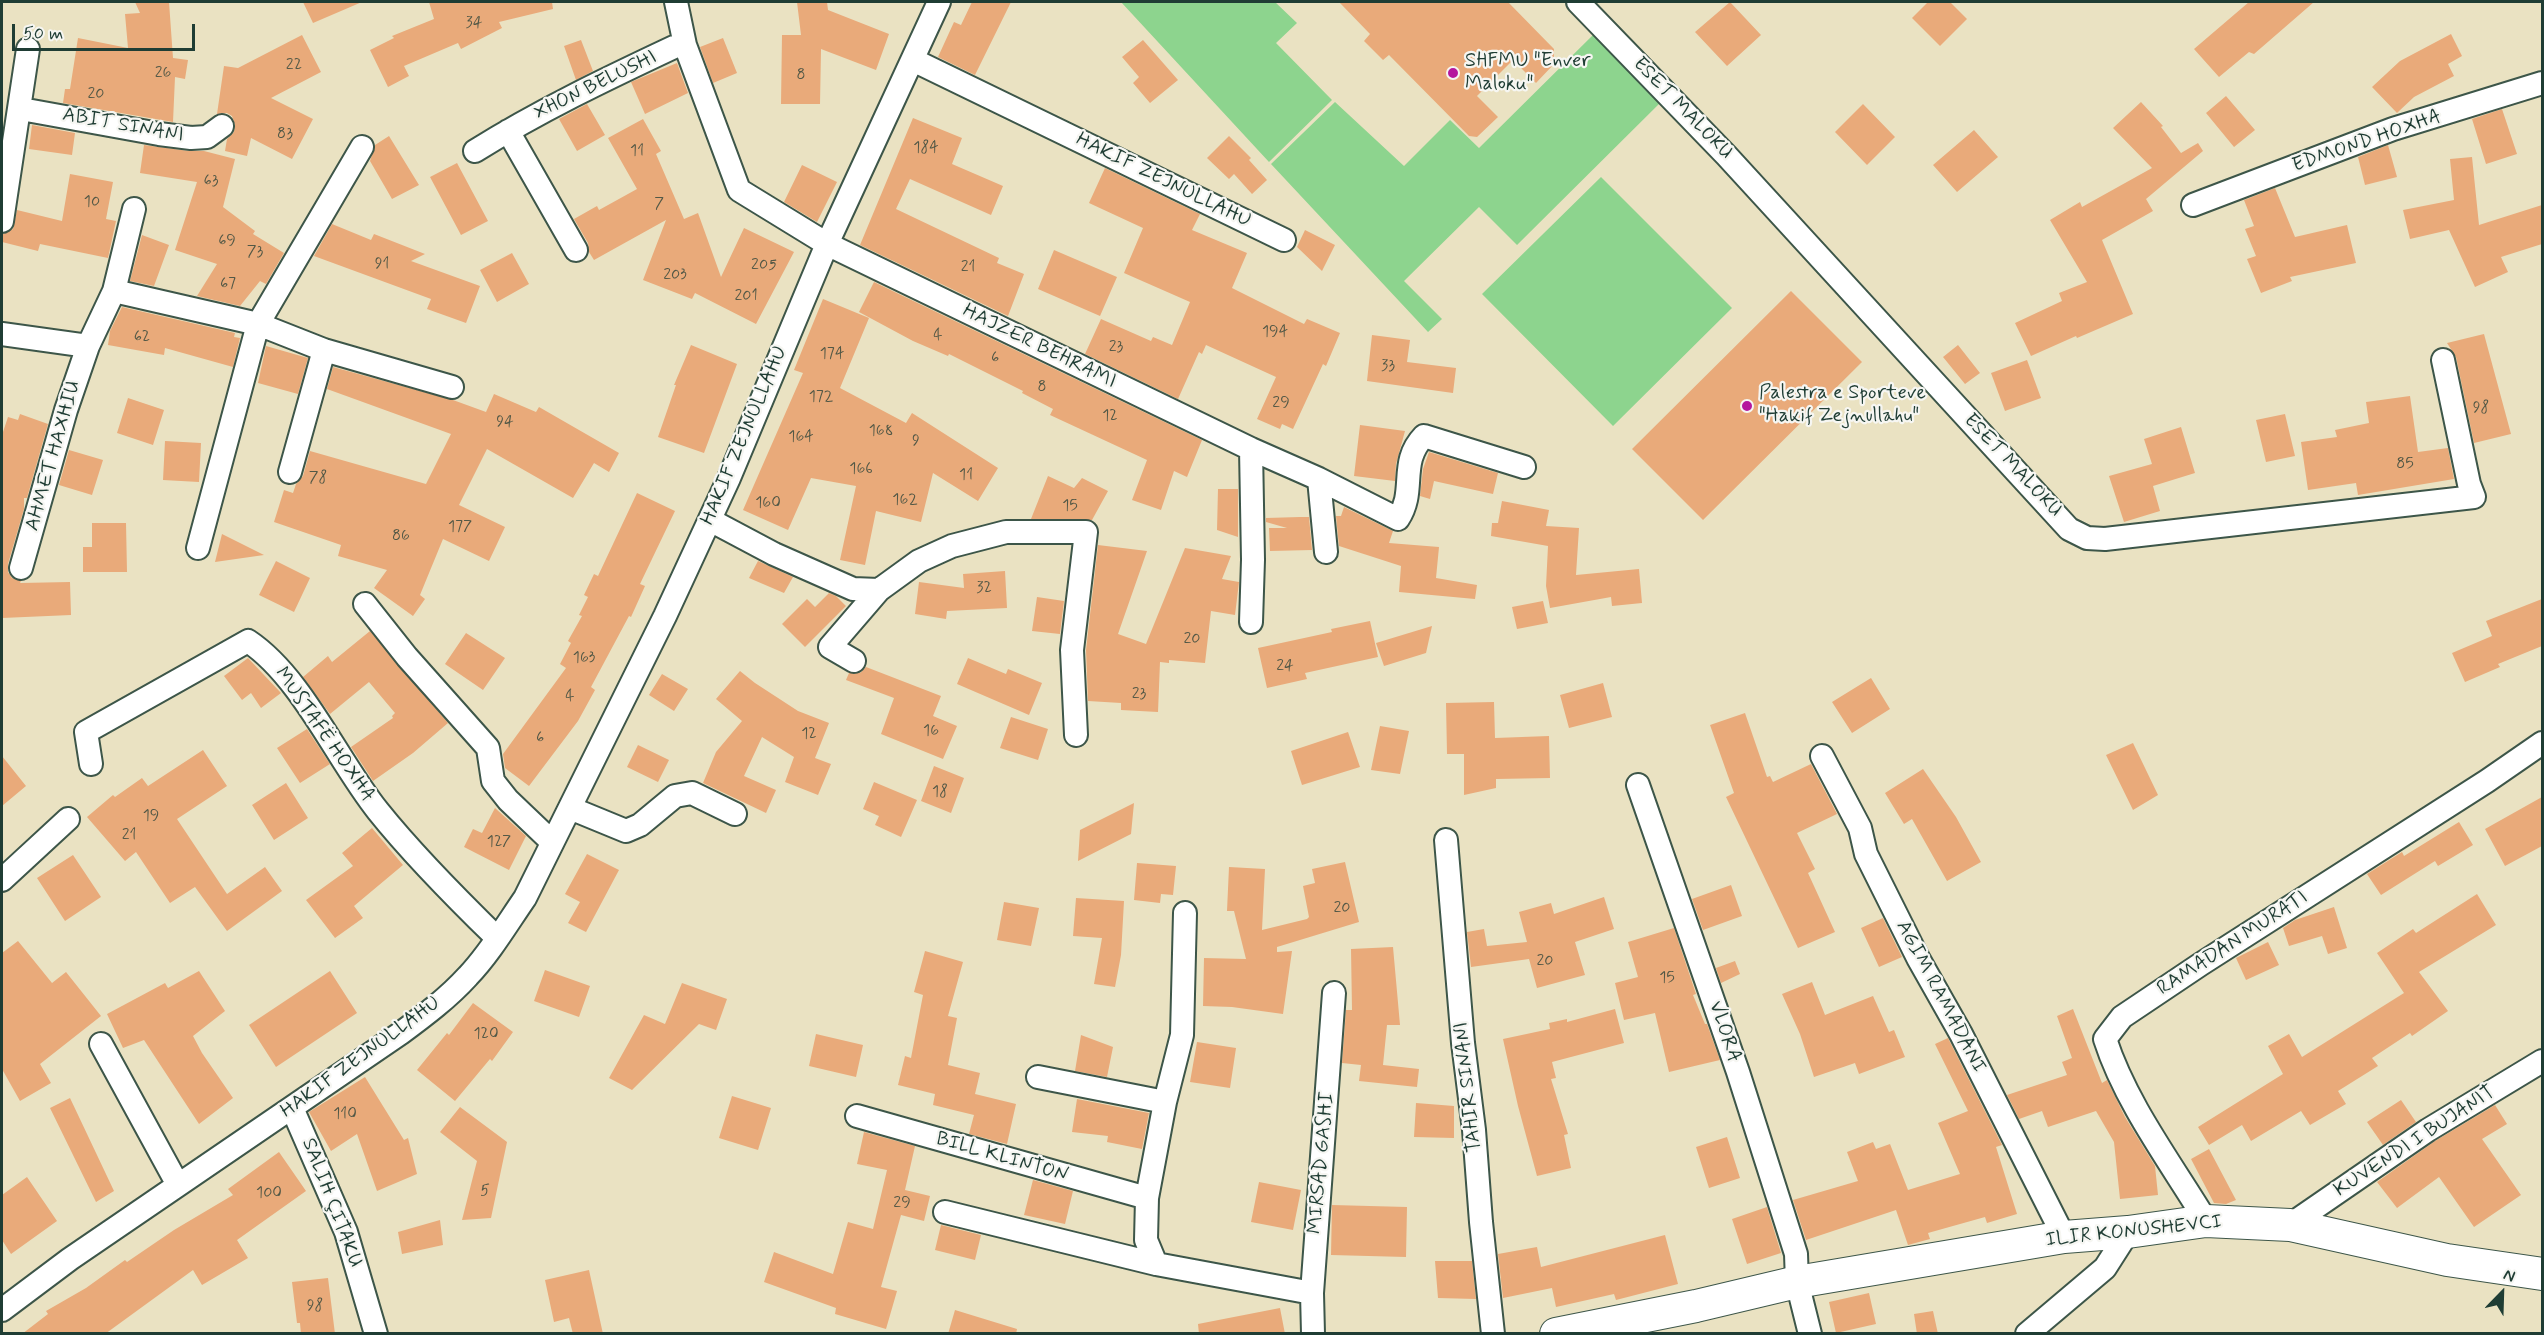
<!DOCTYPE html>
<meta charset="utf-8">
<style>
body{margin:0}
#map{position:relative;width:2544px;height:1335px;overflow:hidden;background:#eae2c2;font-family:Mynerve,sans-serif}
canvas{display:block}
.frame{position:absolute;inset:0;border:3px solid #1f3d34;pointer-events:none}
.north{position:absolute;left:2472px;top:1263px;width:60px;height:60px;-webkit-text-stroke:4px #f6f6f2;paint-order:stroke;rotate:23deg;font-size:16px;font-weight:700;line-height:24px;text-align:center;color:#1f3d34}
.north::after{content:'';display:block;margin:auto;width:21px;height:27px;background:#1f3d34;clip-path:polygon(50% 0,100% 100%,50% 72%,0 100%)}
.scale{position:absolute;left:12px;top:24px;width:183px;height:27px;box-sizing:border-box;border:3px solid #1f3d34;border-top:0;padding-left:8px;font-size:18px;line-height:21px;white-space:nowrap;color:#1f3d34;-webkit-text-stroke:4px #f6f6f2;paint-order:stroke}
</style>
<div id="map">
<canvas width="2544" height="1335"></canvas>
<div class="frame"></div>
<div class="north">N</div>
<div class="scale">50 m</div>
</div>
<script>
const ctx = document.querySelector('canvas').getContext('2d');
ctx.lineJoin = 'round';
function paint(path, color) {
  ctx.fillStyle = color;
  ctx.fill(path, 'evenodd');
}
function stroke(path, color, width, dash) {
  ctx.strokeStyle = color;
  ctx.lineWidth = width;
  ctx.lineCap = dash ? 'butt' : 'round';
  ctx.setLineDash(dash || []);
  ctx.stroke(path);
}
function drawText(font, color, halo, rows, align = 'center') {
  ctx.font = font + ' Mynerve,sans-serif';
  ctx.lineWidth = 4.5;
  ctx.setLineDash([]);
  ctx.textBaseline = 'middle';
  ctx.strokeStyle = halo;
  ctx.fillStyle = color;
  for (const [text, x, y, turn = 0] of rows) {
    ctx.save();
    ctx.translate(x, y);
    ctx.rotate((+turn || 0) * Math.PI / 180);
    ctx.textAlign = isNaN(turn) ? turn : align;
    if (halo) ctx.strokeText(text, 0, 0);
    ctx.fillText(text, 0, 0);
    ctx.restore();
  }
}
paint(new Path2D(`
 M1121,2H1275L1297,23L1276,43L1332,100L1269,162Z
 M1593,35L1661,102L1517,245L1479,207L1404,281L1442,319L1428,332L1271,164L1335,102L1404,166L1450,120L1479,148Z
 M1601,177L1732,308L1613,426L1482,294Z`), '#8dd48e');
paint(new Path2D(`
 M135,2H169L173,58L188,60L185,79L175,77L173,122L63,103L65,89H70L78,38L128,48L125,14L140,13Z
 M303,2H362L313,23Z
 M429,2H552L553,9L499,22L502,28L461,49L458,43L404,66L409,76L388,87L370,50L394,38L392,36L434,19Z
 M797,2H827L828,10L889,34L876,70L821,49L820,104H781L782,35H801Z
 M972,2H1011L975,75L938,57L954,22L961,25Z
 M1339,2H1508L1554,49V64L1536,83L1513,60L1477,96L1498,117L1477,137L1469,136L1389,55L1383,60L1364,41L1370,34Z
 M1730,2L1761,35L1727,66L1695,32Z
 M1928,2H1950L1967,19L1940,46L1912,18Z
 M2249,2H2314L2254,54L2249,52L2219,77L2194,49Z
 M2451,34L2462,56L2448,64L2454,76L2414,97L2397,113L2372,87L2400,61Z
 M302,35L321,72L271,98L313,119L292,159L251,138L247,156L225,151L227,139L234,132L235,125L232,116L227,113L217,114L224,66L238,68Z
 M723,38L737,73L713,83L700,47Z
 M581,40L593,71L576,80L564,46Z
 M1143,40L1178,80L1150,103L1133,83L1139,77L1122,57Z
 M677,63L688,93L645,114L631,82Z
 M2226,96L2255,130L2234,147L2206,113Z
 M2141,102L2163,126L2161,127L2181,153L2198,143L2203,151L2146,199L2153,211L2102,240L2133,314L2077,338L2076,336L2031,356L2015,323L2062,301L2059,293L2087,282L2050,220L2080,202L2082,207L2152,168L2113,128Z
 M587,104L605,135L577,151L559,119Z
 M1863,104L1895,137L1867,165L1835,132Z
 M2502,109L2517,154L2486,164L2472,119Z
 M913,118L962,138L952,164L1003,186L991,215L910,179L896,209L999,258L997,263L1024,274L1008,316L860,245Z
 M643,119L661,151L656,154L684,219L698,213L721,277L744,228L794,252L756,324L695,293L692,299L643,280L666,220L594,260L589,252L588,243L574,219L597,206L599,210L637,189L608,138Z
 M32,125L75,133L72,155L29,149Z
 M1974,130L1998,157L1957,192L1933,165Z
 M389,136L419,185L392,199L370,161L375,145Z
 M1229,136L1251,158L1249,160L1267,180L1252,194L1234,174L1229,179L1207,158Z
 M144,145L189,151H204L235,159L223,207L255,231L253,234L284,253L266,284L260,281L240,306L197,296L217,264L175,250L197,182L140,173Z
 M2388,145L2397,177L2365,185L2358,157Z
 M2472,157L2479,225L2542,205V244L2501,257L2508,272L2475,287L2449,230L2410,239L2403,210L2454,200L2450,159Z
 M457,163L488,221L461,235L430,177Z
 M802,165L837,182L817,222L784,202Z
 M1105,168L1200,214L1192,230L1247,253L1232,288L1304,324L1307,319L1340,333L1326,366L1323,364L1293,429L1282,424L1280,429L1257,419L1276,377L1206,345L1202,354L1199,352L1178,399L1085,354L1101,319L1151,341L1153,337L1172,345L1190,302L1124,273L1143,228L1089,203Z
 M70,174L113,182L106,219L116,221L108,258L40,244L38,251L2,242L3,234L13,229L17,210L62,221Z
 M2275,188L2295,237L2347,225L2356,263L2290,277L2292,281L2261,293L2247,259L2256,256L2245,229L2254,226L2244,200Z
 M332,224L371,240L374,234L425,254L411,261L480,286L466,323L427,309L431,299L314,256Z
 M1305,230L1335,245L1322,271L1297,247Z
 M142,235L169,245L154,286L130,281Z
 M1054,250L1117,277L1100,316L1038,289Z
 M512,253L529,284L497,302L480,270Z
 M874,282L1202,440L1187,477L1174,471L1161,510L1132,500L1147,460L1050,415L1053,409L1022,393L1023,391L949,354L948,356L913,341L859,312Z
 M1791,291L1862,362L1703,520L1632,449Z
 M823,299L869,318L840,388L906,423L912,413L998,468L978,501L933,473L921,522L876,511L865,565L840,560L856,486L811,478L788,530L743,510L803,373L794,370Z
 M122,307L235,333L234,337L240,338L233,367L165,348L164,355L108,345L110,331Z
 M2484,334L2511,434L2474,443L2456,357L2447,343Z
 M1372,335L1410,340L1407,362L1456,368L1453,393L1367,381Z
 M691,345L737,364L704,453L658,437L676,385H674Z
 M1958,345L1980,373L1965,384L1943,357Z
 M266,346L308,358L298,394L258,383Z
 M2027,360L2041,398L2005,411L1991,373Z
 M333,367L453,400L486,412L494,394L536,412L539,407L619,453L609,472L594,463L573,498L487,449L459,505L505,527L489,561L443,539L420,595L425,599L413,616L374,588L387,570L338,556L341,545L274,522L284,490L293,493L296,484L303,476L310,451L426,484L451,434L327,389Z
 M2410,396L2418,452L2448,448L2454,479L2358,495L2356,483L2308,490L2301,442L2337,437L2335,430L2369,423L2366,402Z
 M128,398L164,410L153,445L117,433Z
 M20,414L48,424L27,498H24V509L8,564V572L12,578L21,581L20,583L70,582L71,615L2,618V435L8,417L18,420Z
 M2285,414L2295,456L2266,462L2256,420Z
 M1360,425L1405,431L1396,464L1395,481L1354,476Z
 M2181,427L2195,473L2153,486L2160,511L2124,522L2109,476L2152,464L2144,439Z
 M165,441L201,443L199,482L163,480Z
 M69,450L103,460L92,495L59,485Z
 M1429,452L1498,473L1493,494L1434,481L1430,499L1420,496L1423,469Z
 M1048,476L1074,488L1082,478L1108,491L1092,520L1031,519Z
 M1218,489H1238V537L1217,530Z
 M637,493L675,511L640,584L645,586L631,617L629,616L591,687L595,690L578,721L529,786L505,768L503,754L566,668L560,664L571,643L568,641L582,616L579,615L588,597L584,595L594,574L598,576Z
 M1502,501L1549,510L1546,526L1579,528L1576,575L1639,569L1642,603L1612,606L1611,597L1550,608L1546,586L1548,546L1491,536L1492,523H1498Z
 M1344,507L1393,531L1389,543L1439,547L1436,578L1477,585L1475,599L1399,592L1401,566L1339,546L1336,516H1341Z
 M1300,517H1309L1312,550L1270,551L1269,528H1287L1266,522V518Z
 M92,523H126L127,572H83V547H92Z
 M222,534L264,555L215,562Z
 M1098,545L1147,551L1118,634L1146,644L1185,548L1231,556L1222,579L1239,582L1235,615L1211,611L1205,663L1169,660V663L1160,662L1158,712L1121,710V703L1088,701L1086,650Z
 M276,561L310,578L294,612L259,595Z
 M758,561L793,577L784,593L749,578Z
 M1005,571L1007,608L947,611L946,619L915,614L919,582L964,588L963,574Z
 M829,593L836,596L846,606L805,647L782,624L807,599L815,607Z
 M1037,597L1064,601L1060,634L1032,631Z
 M2542,599V646L2498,664L2500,667L2465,682L2452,653L2492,636L2486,621Z
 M1543,601L1548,623L1517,629L1512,607Z
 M1370,621L1378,657L1305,673L1307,679L1267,688L1258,648L1332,632L1331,629Z
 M1432,626L1426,653L1384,666L1376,643Z
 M370,631L448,723L413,753L373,781L351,747L393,718L392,716L395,713L369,682L330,714L303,677L328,656L332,662Z
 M466,633L505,658L483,690L445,664Z
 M248,658L281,693L261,708L251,693L242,700L224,676Z
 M968,658L1006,674L1008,669L1042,683L1029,715L957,684Z
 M866,667L941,696L933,716L957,726L943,759L881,734L894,698L846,680L849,673H860Z
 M740,671L755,683L798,711L829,723L815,758L831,764L818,795L785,782L794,757L762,737L744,776L776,790L766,813L703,783L716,752L742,721L716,699Z
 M662,674L688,689L674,711L649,695Z
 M1871,678L1890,709L1852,733L1832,702Z
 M1603,683L1612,717L1569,728L1560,695Z
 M1494,702L1495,738L1549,736L1550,778L1496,779V788L1464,795V754H1447L1446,703Z
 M1745,713L1767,777L1770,776L1773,782L1811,764L1837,814L1797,833L1815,869L1808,873L1835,932L1798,948L1726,797L1734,793L1710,725Z
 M1011,717L1048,729L1038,760L1000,748Z
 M1380,726L1409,731L1400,774L1371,770Z
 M307,729L330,764L300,783L277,748Z
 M1348,732L1360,767L1302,785L1291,751Z
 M2133,743L2158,795L2133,810L2106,755Z
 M638,745L669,760L658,782L627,767Z
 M203,750L227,786L177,819L227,894L265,867L282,891L227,931L195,887L170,903L136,852L125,861L87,817L113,795L115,797L142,778L148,786Z
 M2,756L26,786L2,806Z
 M934,766L964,778L951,813L921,801Z
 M1923,769L1956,817L1981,862L1947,881L1912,819L1904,824L1885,793Z
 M874,782L917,800L901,837L875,825L879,816L863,809Z
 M286,783L308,818L274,840L252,805Z
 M2542,797V846L2505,866L2485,829Z
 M1134,803L1131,834L1078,861L1080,830Z
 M495,808L526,836L509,870L464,847L473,829L482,833Z
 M2459,822L2473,845L2438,866L2435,861L2381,895L2367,874L2402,852L2404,856Z
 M372,828L403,865L354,906L363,918L335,938L306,900L353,866L342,853Z
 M587,854L619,870L586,932L568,923L580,902L565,894Z
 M73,855L101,897L65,921L37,878Z
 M1345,862L1359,922L1277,947V952L1292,951L1283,1014L1232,1007L1203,1006L1204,958L1246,959L1234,911H1227L1229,867L1265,869L1262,930L1307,919L1309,917L1303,886L1315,883L1312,869Z
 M1137,863L1176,866L1173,895L1161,894L1160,903L1134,900Z
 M1731,885L1742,916L1703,930L1692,899Z
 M2477,894L2496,925L2419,972L2448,1011L2412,1036L2410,1033L2372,1058L2378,1066L2338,1091L2346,1104L2310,1125L2301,1111L2251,1141L2242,1125L2209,1145L2198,1127L2283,1074L2268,1046L2289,1034L2302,1057L2404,993L2377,953L2413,929L2416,933Z
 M1604,897L1614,929L1575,942L1585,975L1537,988L1529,959L1471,967L1467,932L1484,929L1487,946L1527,942L1519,912L1551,903L1554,914Z
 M1076,898L1124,901L1121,955L1115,987L1094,984L1102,938L1073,936Z
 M1004,902L1039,908L1031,946L997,940Z
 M2334,907L2347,948L2328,954L2322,936L2289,946L2283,928L2295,920Z
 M1883,918L1902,957L1879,967L1861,928Z
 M1674,928L1696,994L1693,995L1705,1024H1707L1720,1060L1669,1072L1655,1013L1624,1020L1615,983L1638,977L1628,942Z
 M18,941L52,983L66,972L101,1016L40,1064L51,1083L20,1101L2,1069V953Z
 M2268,942L2279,965L2246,980L2236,958Z
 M1393,947L1400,1025H1387L1383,1065L1419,1069L1417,1087L1359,1081L1361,1065L1342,1063L1346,1010H1352L1351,949Z
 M925,951L963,962L948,1016L957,1018L948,1065L980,1073L975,1094L1016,1104L1007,1144L969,1134L974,1115L933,1105L935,1094L898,1085L905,1056L911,1058L923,995L914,992Z
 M1735,961L1740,974L1721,983L1716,968Z
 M545,970L590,986L579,1017L534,1001Z
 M199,971L225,1011L193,1036L202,1053L233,1098L199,1124L144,1040L123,1048L107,1014L165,983L168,988Z
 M330,971L357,1013L276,1067L249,1025Z
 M1812,982L1825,1015L1873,996L1889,1032L1894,1030L1905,1057L1859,1074L1855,1063L1814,1077L1800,1034L1782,994Z
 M682,983L727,999L716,1030L699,1024L632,1090L609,1078L644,1015L665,1024Z
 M473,1003L513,1032L492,1061L490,1059L455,1101L417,1070L447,1033L449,1035Z
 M1615,1009L1624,1043L1552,1062L1556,1078L1551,1079L1568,1134L1564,1135L1571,1168L1537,1176L1518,1106L1503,1039L1550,1029L1549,1023L1567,1019V1022Z
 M2073,1009L2102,1083L2107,1080L2125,1117L2155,1166L2158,1195L2120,1199L2114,1142L2096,1111L2048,1127L2042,1111L2019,1119L2007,1095L2067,1075L2062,1062L2072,1058L2057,1016Z
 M816,1034L863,1045L856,1077L809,1066Z
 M1081,1035L1113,1047L1107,1077L1075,1071Z
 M1948,1038L2002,1145L1996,1147L2017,1214L1987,1223L1985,1217L1928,1233L1930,1239L1908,1245L1896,1210L1806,1240L1793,1200L1858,1181L1847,1152L1873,1142L1876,1149L1890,1144L1908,1190L1960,1174L1938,1123L1968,1111L1935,1044Z
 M1197,1042L1236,1048L1230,1088L1190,1082Z
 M365,1077L404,1140L408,1138L417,1174L377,1191L357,1134L331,1151L309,1112Z
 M732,1096L771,1108L758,1150L719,1138Z
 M70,1098L114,1191L96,1202L50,1108Z
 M1077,1099L1149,1113L1142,1149L1107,1142L1108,1136L1072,1132Z
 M2401,1100L2416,1122L2383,1145L2367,1122Z
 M1416,1103L1454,1106V1138L1414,1137Z
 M2495,1105L2507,1124L2482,1139L2521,1195L2474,1227L2439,1177L2397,1208L2377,1182L2435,1141Z
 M460,1107L507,1142L491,1218L462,1220L477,1161L440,1132Z
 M864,1132L915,1146L905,1190L930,1196L924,1221L901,1215L881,1287L897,1291L886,1329L835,1314L836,1308L764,1282L774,1252L833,1274L848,1222L873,1229L887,1170L857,1164Z
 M1727,1137L1740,1178L1709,1188L1696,1147Z
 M2209,1149L2236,1200L2226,1204L2214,1203L2191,1159Z
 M279,1152L306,1191L237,1240L248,1258L202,1285L193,1270L105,1334H22L48,1314L46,1311L86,1288L125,1260L127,1262L174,1230L233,1195L228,1189Z
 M27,1177L57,1221L11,1254L2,1240V1195Z
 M1033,1180L1073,1191L1065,1224L1024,1215Z
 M1259,1182L1301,1190L1293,1230L1251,1222Z
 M1332,1205L1407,1207L1406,1257L1331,1255Z
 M1767,1207L1781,1253L1747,1264L1732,1219Z
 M440,1220L443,1245L402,1254L398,1232Z
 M941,1225L981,1235L975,1260L935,1250Z
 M1665,1235L1678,1284L1616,1300L1614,1294L1556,1307L1552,1288L1503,1298L1498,1254L1537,1247L1541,1267Z
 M1435,1261H1472L1476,1299L1438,1298Z
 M589,1270L603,1334H573L569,1318L554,1322L545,1280Z
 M328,1278L335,1334H301L300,1323H297L292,1282Z
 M1869,1293L1876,1324L1836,1333L1829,1302Z
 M1280,1308L1285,1334H1199L1198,1324Z
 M955,1310L1017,1329L1016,1334H948Z
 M1933,1311L1938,1334H1917L1914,1314Z`), '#e9aa7a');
const street = new Path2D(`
 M676,2L685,45L739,190L827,244L1251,449L1319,479L1398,519C1417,490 1398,463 1424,436L1524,467
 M1578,2L1726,155L2069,529L2087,538L2105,539L2474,497L2469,484L2443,360
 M913,60L1284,240
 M21,109L159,134L191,138L207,137L222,126
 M508,131L576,250
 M475,151C539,111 606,79 674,47L685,45
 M2193,205L2393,129L2542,83
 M2,221L28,49
 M114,291L258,324L324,350L452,387
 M2,334L88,346
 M1251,449L1253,560L1251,622
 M290,472L324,350
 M1319,479L1326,552
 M710,520L774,554L853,589L879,590
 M198,548L258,324L362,147
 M21,568L66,410L88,346L114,291L134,209
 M365,604L407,657L488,748L493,781L508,800L552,842
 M854,661L830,647L879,590L919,561L952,546L1006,532H1086L1072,650L1076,735
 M1822,756L1860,828L1866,854L1918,958L1961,1034L2064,1237
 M91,764L86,732L248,641C302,677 337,760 378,811C414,856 456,898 497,938
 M1638,785L1738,1072L1796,1254L1797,1282L1810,1334
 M570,808L626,831L640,825L675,796L692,793L735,814
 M1446,840L1463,1043L1474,1130L1481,1222L1493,1334
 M2,880L68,819
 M101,1044L178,1185
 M1038,1077L1165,1102
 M292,1108L346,1232L376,1334
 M857,1116L1147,1198
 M945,1212L1156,1264L1312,1293
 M2206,1221C2171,1163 2126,1104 2105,1039L2122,1017L2201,964L2487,781L2542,743
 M2290,1225L2428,1130L2542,1061
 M1156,1264L1146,1240L1147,1198L1165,1102L1182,1035L1185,913
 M2,1310L70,1259L401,1033C424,1016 448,998 468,976C490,953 507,924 525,898L665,616L729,478L827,244L939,2
 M1313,1334L1312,1293L1334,993
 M2027,1334L2105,1268L2128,1232`);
const secondary = new Path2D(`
 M1556,1334L1696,1306L1797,1282L2064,1237L2128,1232L2206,1221L2290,1225L2447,1260L2542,1274`);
stroke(street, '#3d5649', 26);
stroke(secondary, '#3d5649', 34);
stroke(street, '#fff', 22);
stroke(secondary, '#fff', 32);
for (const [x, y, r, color] of [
 [1453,73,6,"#b5179e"],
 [1747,406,6,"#b5179e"]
]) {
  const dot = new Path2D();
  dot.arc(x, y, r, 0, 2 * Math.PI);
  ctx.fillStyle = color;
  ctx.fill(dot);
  stroke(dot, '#f6f6f2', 2);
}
drawText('16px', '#525846', null, [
 ["34",474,24],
 ["22",294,66],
 ["26",163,74],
 ["8",801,76],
 ["20",96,95],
 ["83",285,135],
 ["184",926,149],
 ["11",637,152],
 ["63",211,182],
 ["10",92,203],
 ["7",659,205],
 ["69",227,242],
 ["73",255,253],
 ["91",382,265],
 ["205",764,266],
 ["21",968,268],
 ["203",675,276],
 ["67",228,285],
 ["201",746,297],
 ["194",1275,333],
 ["4",938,336],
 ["62",142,338],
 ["23",1116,348],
 ["174",832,355],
 ["6",995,359],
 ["33",1388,367],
 ["8",1042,388],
 ["172",821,398],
 ["29",1281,404],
 ["98",2481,409],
 ["12",1110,417],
 ["94",505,423],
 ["168",881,432],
 ["164",801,438],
 ["9",916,442],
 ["85",2405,465],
 ["166",861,470],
 ["11",966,476],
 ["78",318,479],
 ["162",905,501],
 ["160",768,504],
 ["15",1070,507],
 ["177",460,528],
 ["86",401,537],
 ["32",984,589],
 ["20",1192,640],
 ["163",584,659],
 ["24",1285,667],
 ["23",1139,695],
 ["4",570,697],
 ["16",931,732],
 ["12",809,735],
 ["6",540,739],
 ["18",940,793],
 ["19",151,817],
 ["21",129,836],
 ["127",499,843],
 ["20",1342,909],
 ["20",1545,962],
 ["15",1667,979],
 ["120",486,1035],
 ["110",345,1115],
 ["5",485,1192],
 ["100",269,1194],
 ["29",902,1204],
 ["98",315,1307]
]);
drawText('20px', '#1f3d34', '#f6f6f2', [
 ["SHFMU \"Enver",1465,62],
 ["Maloku\"",1465,85],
 ["Palestra e Sporteve",1759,394],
 ["\"Hakif Zejnullahu\"",1759,417]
], 'left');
drawText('20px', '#1f3d34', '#f6f6f2', [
 ["XHON BELUSHI",596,86,-26],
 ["ESET MALOKU",1682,109,46],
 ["ABIT SINANI",123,126,10],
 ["EDMOND HOXHA",2367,142,-19],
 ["HAKIF ZEJNULLAHU",1163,181,26],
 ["HAJZER BEHRAMI",1039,347,26],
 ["HAKIF ZEJNULLAHU",745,436,-67],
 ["AHMET HAXHIU",54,456,-74],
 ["ESET MALOKU",2012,466,47],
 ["MUSTAFË HOXHA",324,735,55],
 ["RAMADAN MURATI",2233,944,-33],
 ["AGIM RAMADANI",1940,997,62],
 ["VLORA",1724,1032,71],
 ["HAKIF ZEJNULLAHU",361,1058,-36],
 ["TAHIR SINANI",1469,1087,-96],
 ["KUVENDI I BUJANIT",2415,1142,-33],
 ["BILL KLINTON",1002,1158,16],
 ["MIRSAD GASHI",1322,1163,-85],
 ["SALIH ÇITAKU",331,1203,69],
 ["ILIR KONUSHEVCI",2134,1232,-6]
]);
</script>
